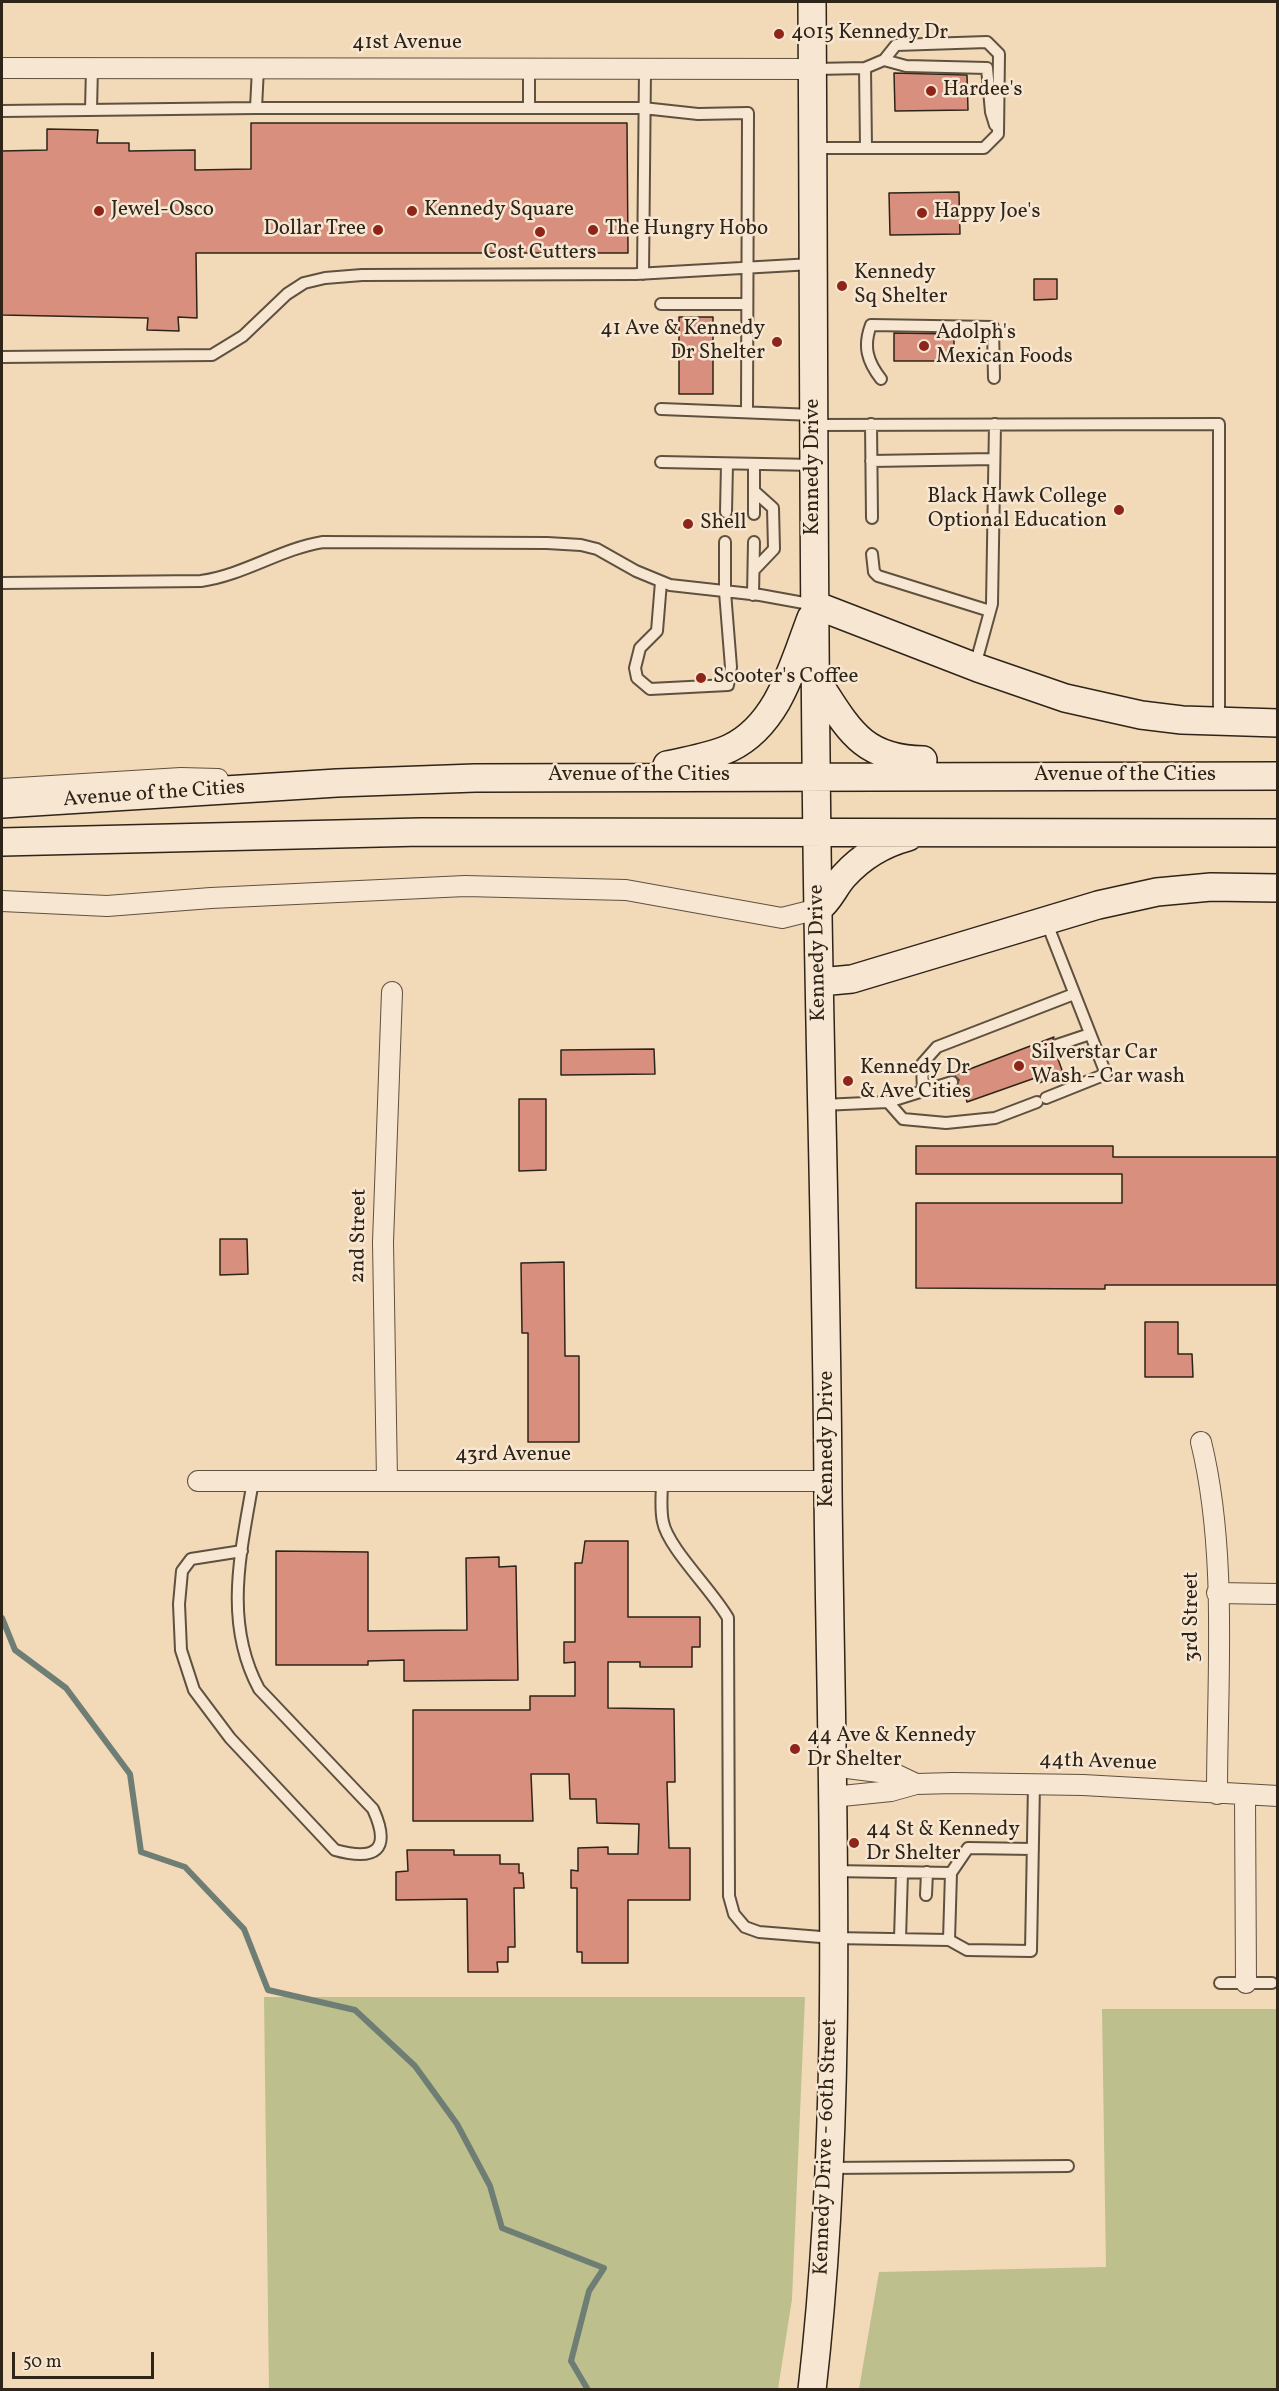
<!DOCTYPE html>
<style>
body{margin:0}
#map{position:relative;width:1279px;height:2391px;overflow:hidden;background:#f2d9b8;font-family:Vollkorn,serif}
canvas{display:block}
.frame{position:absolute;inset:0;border:3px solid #2e2418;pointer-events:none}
.scale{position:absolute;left:12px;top:2352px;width:142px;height:27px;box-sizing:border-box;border:3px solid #2e2418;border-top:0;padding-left:8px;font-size:18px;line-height:21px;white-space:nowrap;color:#2e2418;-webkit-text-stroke:4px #f7e6d1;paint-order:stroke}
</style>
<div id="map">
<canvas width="1279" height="2391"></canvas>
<div class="frame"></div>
<div class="scale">50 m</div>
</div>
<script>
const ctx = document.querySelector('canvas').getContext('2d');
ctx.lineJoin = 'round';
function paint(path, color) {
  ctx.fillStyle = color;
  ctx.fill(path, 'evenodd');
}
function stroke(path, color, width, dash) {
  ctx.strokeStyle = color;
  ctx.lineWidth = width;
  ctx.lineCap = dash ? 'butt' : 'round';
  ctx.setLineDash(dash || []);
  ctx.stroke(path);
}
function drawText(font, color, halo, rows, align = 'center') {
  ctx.font = font + ' Vollkorn,serif';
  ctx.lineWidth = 5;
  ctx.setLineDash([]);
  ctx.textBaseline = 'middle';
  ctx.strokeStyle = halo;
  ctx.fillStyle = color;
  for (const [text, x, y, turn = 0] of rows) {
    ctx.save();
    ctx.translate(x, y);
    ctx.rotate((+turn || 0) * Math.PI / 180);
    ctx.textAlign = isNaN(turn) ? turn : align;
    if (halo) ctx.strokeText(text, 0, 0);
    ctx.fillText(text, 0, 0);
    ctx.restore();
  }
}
paint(new Path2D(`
 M264,1997H805L792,2299L778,2389H269Z
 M1102,2009H1277V2389H859L879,2272L1106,2267Z`), '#bdbf8d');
stroke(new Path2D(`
 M2,1618L15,1650L66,1688L130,1774L141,1852L185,1867L244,1929L268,1990L355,2010L415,2066L457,2124L490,2186L502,2228L604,2268L589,2291L571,2361L588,2390`), '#6f7e74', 6);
const building = new Path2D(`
 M894,73L967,75L968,110L895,111Z
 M251,123H627L628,253H196L197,318L178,317L179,331L147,330L148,318L2,315V151L47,150V129L98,130L97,143H129V151L195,150V170L251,169Z
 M959,192L960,234L890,235L889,193Z
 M1034,279H1057V299L1034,300Z
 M679,317H713V394H679Z
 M894,333L954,334V361H894Z
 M1054,1037L1050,1047L1055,1052L1061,1051L1064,1056L1058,1059L1063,1073L1039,1083L1035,1078L967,1102L965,1093L958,1096L955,1089L959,1080L954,1075Z
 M654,1049L655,1074L561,1075V1050Z
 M519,1099H546V1170L519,1171Z
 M916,1146H1113V1157H1278V1285H1105V1289L916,1288V1203H1122V1174H916Z
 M220,1239H247L248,1274L220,1275Z
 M564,1262L565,1356H579V1442H528V1333H522L521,1263Z
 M1145,1322H1178V1354H1192L1193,1377H1145Z
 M585,1541H628V1617H700V1647H692V1667H640V1662H608V1708L674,1709L675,1782H667L669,1848H690V1900H628V1963H582V1952H577V1888H571V1870L578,1871V1848L608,1847V1854H638L639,1824L597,1823L596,1799H570L569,1774H531L533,1821H413V1710H530V1696H575V1662L564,1663V1642H575V1563H582Z
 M276,1551L368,1552V1631L467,1630L466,1558L499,1557V1567L516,1566L518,1680L404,1681V1660L368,1661V1665H276Z
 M407,1850H454V1855H500V1864H519V1873H523L524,1888H514L515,1947H508V1962H497L498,1972H468L467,1899L396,1900V1872L408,1871Z`);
paint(building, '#d98f7e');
stroke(building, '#2e2418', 1.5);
const lane = new Path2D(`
 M884,60L906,66L987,68L991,112L995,125
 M258,68L256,108H643L698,114L748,113L747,412
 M865,68L866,148
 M529,108V69
 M91,109L92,68
 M2,111L256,108
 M813,148H984L998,134L999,54L987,42L896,45L884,60L865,68L814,69
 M643,274L645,69
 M661,304H747
 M2,357L212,355L243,336L287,294L304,283L325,278L362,275L636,274L812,264
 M881,379C867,361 863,346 871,325L993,327L994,378
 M661,409L814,415
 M871,424L872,518
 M814,425L1219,424V721
 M871,461L994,459
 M661,462L814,465
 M754,464V514
 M726,512L727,464
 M872,554L874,572L878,576L990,611
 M754,570L774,549L773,508L754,491
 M661,582L657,631L640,648L635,668L637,678L650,689L728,685L731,667L725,592V542
 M2,583L201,581C244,575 280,549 323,542L547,543L581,545L597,549L636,571L670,585L760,595L815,605
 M753,595L754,542
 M975,666L992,604L995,424
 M1046,921L1106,1074L1046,1098
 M1057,1045L1090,1034
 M923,1092L922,1064L937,1047L1074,994
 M888,1102L903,1119L946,1123L995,1118L1037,1102
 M822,1105L888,1102L952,1082
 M662,1480C662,1494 660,1509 663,1522C668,1548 713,1591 728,1618L729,1896L734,1914L745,1927L759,1932L833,1938L949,1940L967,1950L1031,1951L1034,1784
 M242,1551L191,1559L182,1571L179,1604L181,1650L194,1690L230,1738L335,1850C375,1861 392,1851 373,1809L259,1689C223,1622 241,1552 253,1481
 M833,1871L951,1873
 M926,1895L927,1872
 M900,1939L902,1872
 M949,1940L951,1873L968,1848L1033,1849
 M1220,1983H1272
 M829,2168L1068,2166`);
const street = new Path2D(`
 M2,68L813,69
 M2,789L181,778L218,779
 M2,901L107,906L211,898L465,886L626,890L782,918L818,909
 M1201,1442C1228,1552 1217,1681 1217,1794
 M387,1480L383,1242L392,992
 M198,1481H828
 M1217,1593L1278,1594
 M831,1766L895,1774L916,1784
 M1245,1796L1246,1983
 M832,1797L891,1791L916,1784L953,1783L1083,1785L1278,1796`);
const secondary = new Path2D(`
 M815,605L978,668L1065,698L1141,715L1182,720L1278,723
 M817,681C848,728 861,759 923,760
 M667,765C688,760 711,757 730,748C779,724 793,665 811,618
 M2,804L337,783L475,778L1278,776
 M2,842L421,832L1278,833
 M818,909C830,900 834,887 844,876C862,856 882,844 908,837
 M820,982L852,979L1098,905L1157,892L1211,887L1278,888
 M812,2390C846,2095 831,1787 828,1490C827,1298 821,1106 818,914C813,610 814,306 812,2`);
stroke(lane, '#5f5140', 14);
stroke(street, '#5f5140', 22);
stroke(secondary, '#2e2418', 30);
stroke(lane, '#f7e6d1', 10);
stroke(street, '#f7e6d1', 20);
stroke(secondary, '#f7e6d1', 27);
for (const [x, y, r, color] of [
 [779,34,6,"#8f2418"],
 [931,91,6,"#8f2418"],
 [99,211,6,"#8f2418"],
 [412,211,6,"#8f2418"],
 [922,213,6,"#8f2418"],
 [378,230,6,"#8f2418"],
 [593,230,6,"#8f2418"],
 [540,232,6,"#8f2418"],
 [842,286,6,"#8f2418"],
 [777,342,6,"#8f2418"],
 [924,346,6,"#8f2418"],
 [1119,510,6,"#8f2418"],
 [688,524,6,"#8f2418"],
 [701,678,6,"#8f2418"],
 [1019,1066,6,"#8f2418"],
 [848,1081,6,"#8f2418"],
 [795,1749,6,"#8f2418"],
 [854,1843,6,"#8f2418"]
]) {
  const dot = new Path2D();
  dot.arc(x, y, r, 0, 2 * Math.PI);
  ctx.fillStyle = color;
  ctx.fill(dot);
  stroke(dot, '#f7e6d1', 2);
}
drawText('21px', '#2e2418', '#f7e6d1', [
 ["4015 Kennedy Dr",791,34],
 ["Hardee's",943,91],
 ["Jewel-Osco",111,211],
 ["Kennedy Square",424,211],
 ["Happy Joe's",934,213],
 ["Dollar Tree",366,230,"right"],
 ["The Hungry Hobo",605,230],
 ["Cost Cutters",540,254,"center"],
 ["Kennedy",854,274],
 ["Sq Shelter",854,298],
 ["41 Ave & Kennedy",765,330,"right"],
 ["Dr Shelter",765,354,"right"],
 ["Adolph's",936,334],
 ["Mexican Foods",936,358],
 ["Black Hawk College",1107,498,"right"],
 ["Optional Education",1107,522,"right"],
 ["Shell",700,524],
 ["Scooter's Coffee",713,678],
 ["Silverstar Car",1031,1054],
 ["Wash - Car wash",1031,1078],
 ["Kennedy Dr",860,1069],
 ["& Ave Cities",860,1093],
 ["44 Ave & Kennedy",807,1737],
 ["Dr Shelter",807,1761],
 ["44 St & Kennedy",866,1831],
 ["Dr Shelter",866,1855]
], 'left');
drawText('21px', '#2e2418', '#f7e6d1', [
 ["41st Avenue",407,44],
 ["Kennedy Drive",814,467,-90],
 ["Avenue of the Cities",639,776],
 ["Avenue of the Cities",1125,776],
 ["Avenue of the Cities",154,795,-4],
 ["Kennedy Drive",819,953,-91],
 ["2nd Street",360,1236,-89],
 ["Kennedy Drive",828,1439,-90],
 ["43rd Avenue",513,1456],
 ["3rd Street",1193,1617,-90],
 ["44th Avenue",1098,1763,2],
 ["Kennedy Drive - 60th Street",827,2147,-88]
]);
</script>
